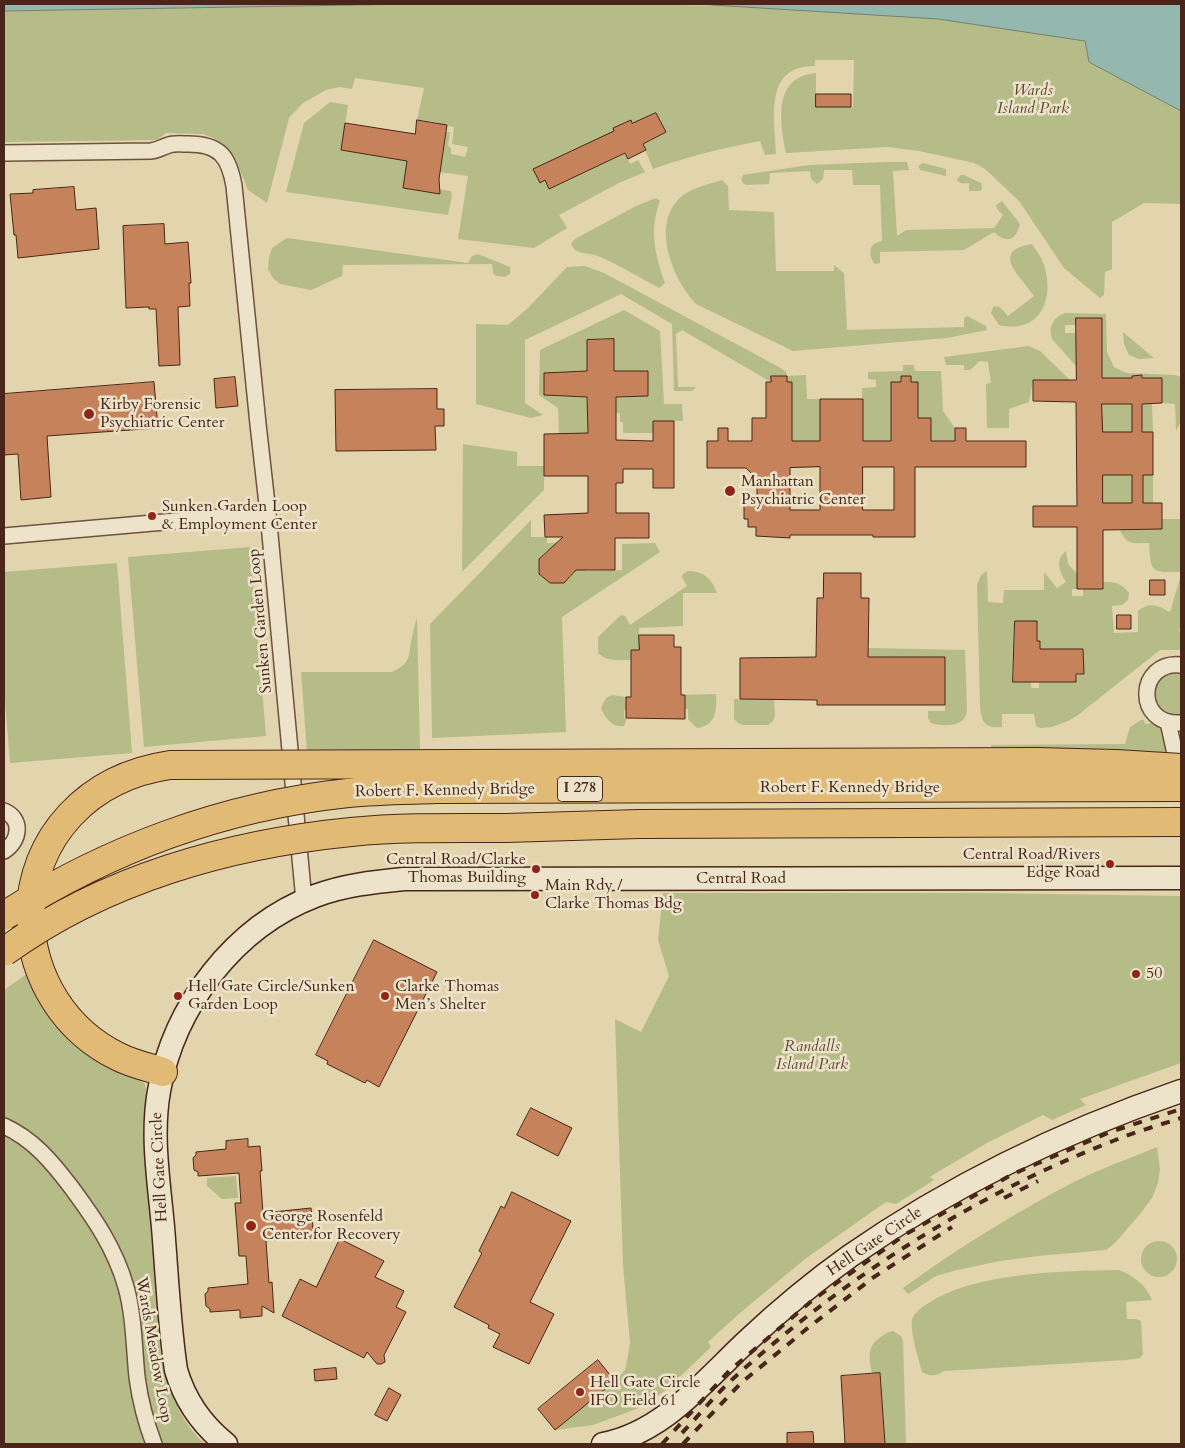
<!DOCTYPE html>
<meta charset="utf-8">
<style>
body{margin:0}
#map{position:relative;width:1185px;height:1448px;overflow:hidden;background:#e2d4ad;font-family:Cardo,serif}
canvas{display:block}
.frame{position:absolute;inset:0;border:5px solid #492619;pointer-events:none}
</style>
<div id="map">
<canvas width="1185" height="1448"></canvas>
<div class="frame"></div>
</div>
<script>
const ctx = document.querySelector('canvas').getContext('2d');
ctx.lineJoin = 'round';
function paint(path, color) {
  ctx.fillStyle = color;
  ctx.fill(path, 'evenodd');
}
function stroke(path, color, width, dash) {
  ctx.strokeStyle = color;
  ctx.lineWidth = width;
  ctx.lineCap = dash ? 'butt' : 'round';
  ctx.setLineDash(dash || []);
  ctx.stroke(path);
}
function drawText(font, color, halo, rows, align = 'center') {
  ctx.font = font + ' Cardo,serif';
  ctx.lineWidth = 5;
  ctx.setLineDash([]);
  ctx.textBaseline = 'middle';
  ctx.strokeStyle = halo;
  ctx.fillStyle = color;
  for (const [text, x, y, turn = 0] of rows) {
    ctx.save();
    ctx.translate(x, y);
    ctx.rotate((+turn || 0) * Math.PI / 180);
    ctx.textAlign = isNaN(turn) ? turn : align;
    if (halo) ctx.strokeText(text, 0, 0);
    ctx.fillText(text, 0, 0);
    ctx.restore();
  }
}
paint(new Path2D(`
 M412,4C573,4 734,2 894,14C958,19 1022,31 1085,41L1089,62L1181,111V204L1144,203L1112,222V269L1105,272L1104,295L1100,298L1064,268L1019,201L985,169L974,163L919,151L887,147L786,153C780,122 772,77 816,73V107H853L854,60H815V66C763,66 775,118 776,154L765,155L760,141C723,148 689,156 653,169L643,144L666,132L656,113L632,123L631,121L614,131L534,169L540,182L545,180L549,189L625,153L630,164L638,160L645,172L619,183L559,215L567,228L534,248L458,239L468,176L440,172L446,132H450L448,146L451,148V154L465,157L468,147L452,144L454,127L437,124V122L417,120L424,88L355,78L352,89L340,87L326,90L303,103L289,118L267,203L248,190L238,165L231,152L213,138L203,134L166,133L157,140L4,142V11Z
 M330,102L348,105L341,150L392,158H408L403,188L438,194L439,189L451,191L452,196L448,215L286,192L304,123Z
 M887,162H907L909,170L893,171L897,236L906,230L994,228L1003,215L997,209L996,205L1002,201L1020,224C1016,241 1006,244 994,232L964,250L880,252V263L875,264C867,254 869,243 882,241L880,185H853L852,170H824L823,179L817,184L811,179L810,171L770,173L769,184L747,185L744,184L741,180L743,175L809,165Z
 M923,163L946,169V176L920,170L918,166Z
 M961,175H964L981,183L982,189L980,191H969V183C964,183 960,185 957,179Z
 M722,180L728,186L729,210L774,212L776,271H834V265L844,273L847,330L964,327V318L967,316L986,326L987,330L947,338L793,351L696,304C674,281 652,229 677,201C688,188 707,185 722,180Z
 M656,198L660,201C649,229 655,255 665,283L659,288C639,277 619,265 598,256C588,252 576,256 571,244L575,239L636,206Z
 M287,238L468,263L472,256L478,254L510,267V274L505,277L496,276L493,273L492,264L343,265L342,276L311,290L280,284L272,277L268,269L269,258L272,248Z
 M1032,244C1037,252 1043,259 1045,268C1054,303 1038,334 999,325L991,313L993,307C1000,304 1003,311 1008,316L1034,296C1020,275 989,251 1032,244Z
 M585,266L604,273L779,367L786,372L787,376L806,375L807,399H820V431L826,441H792V382H771L682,330L676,334L678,387H696L692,391H674L672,324L621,294L525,340V403L543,415L531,418L476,404V324L508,325L528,308L567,267Z
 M624,310L660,331L664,404H682L683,421H653V433H623V422H620V413H616V397L648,396V372L614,371V339L587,340V371L544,374V395L587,397L588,440L575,434H559L558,408L539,395L540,350Z
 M1065,313L1106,314L1107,352L1114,367L1126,373L1175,375L1181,377V421L1176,431L1175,404L1162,403V378H1102V318H1076V325H1065V333H1076V366L1052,339C1048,326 1053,318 1065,313Z
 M1123,332L1154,358L1139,359L1129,355L1124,344Z
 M1029,346L1040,351L1070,380H1033L1029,402L1009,409V428H987L986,384L991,383L988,362L980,361L970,370H964V365H946L944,357Z
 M903,365H914L915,371H941L943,411L955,428V433L962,441H918L931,418H918V382H911V376H901V382H891V441H857L863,431L862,388L876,387V380L868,379V372L903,371Z
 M1102,404H1132V413L1142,412V404H1152L1153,432H1121L1103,439Z
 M463,444L517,452V466H544V490L462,572Z
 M1103,475H1153V503H1143V494L1132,495V503H1103Z
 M1162,519H1181V572C1151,572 1151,574 1149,543C1133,543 1127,546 1120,530L1162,529Z
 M531,520V537H547V543L581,542L586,571L622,570V544L655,543L660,552L562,617L566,732L432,738L430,624ZM549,549H563L573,559L574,573L564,583H550L539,574V559Z
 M250,547L266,736L144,747L128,557Z
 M1066,551L1068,564L1077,574V589H1072V596H1083V589H1103V582C1115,582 1122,583 1129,593L1128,600L1122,605L1112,606L1114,633L1138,632V611C1151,601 1158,606 1170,612L1181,575V621L1179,631L1181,632V650H1160L1078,715L1068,721L1052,727L1040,728L1036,726L1034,714H1002V727C984,729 981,721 980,705L977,585L981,575L987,571L988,602L1003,603L1004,590H1044V572L1057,588L1066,582C1059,571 1055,560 1066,551ZM1015,621H1037V641L1040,649H1083V674L1039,682V688H1031V682H1013Z
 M117,563L132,753L10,763L4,687V572Z
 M688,571C704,571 712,579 717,593H683V626L639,628V650H631V660C619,660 607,662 598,653V637L621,615L625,616L630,625L687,586L682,577L683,574Z
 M417,618L420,749L307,752L301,672H392C412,663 408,656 412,637C413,631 415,624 417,618Z
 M868,648L965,650L967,711C965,727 945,727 931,723L928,718V711H945V657H868Z
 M1181,670V720C1166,718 1150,701 1153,685C1154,682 1157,678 1159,675Z
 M716,694C717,710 716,726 697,728L688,719V709H685V695Z
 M612,695L626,697V710H624V718L627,719L624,726C612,728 605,718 601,708L606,698Z
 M734,699H774L775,716L773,721L768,725H742L738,723L734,719Z
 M1141,720H1144L1145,724L1151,723V721C1164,727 1164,743 1167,756L992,752L991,745L1125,744L1130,727Z
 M663,893H979L1181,896V1063L1080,1099L1086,1105L1052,1120L1043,1115L987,1143L936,1173L930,1177L934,1180L896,1204L887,1202L880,1206L805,1259L740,1313L708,1342L711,1347L666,1390L639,1408L593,1425L555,1430L615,1381L625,1370L628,1356L630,1342L623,1265L615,1019L641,1032L669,976L658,940Z
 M28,973C50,1017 59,1038 104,1063C117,1070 133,1074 145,1084L146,1091L144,1135L161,1357C169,1389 179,1421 205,1444H4V990Z
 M1157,1147L1160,1169L1158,1183L1152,1198L1140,1214L1115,1243L1106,1250L1038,1256L1000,1261L957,1270L936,1276L908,1294L903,1288C958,1248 1016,1212 1076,1181C1102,1168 1131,1158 1157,1147Z
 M236,1176L238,1198L222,1199L207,1186V1178Z
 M1141 1259a18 18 0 1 1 36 0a18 18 0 1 1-36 0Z
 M1119,1270C1134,1276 1146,1285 1152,1300L1126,1302L1127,1319H1136L1141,1321L1143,1354L1140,1358L1126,1360L944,1371C937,1376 930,1377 922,1372C919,1360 908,1327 913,1317C916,1312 922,1307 927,1304C974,1272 1063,1271 1119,1270Z
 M893,1331L901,1336L903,1341L906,1444H885L880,1374H872C870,1361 866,1348 878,1339C883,1335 887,1332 893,1331Z`), '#b6bc88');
const water = new Path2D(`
 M4,4H412L4,11Z
 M696,4H1181V111L1089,62L1085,41L938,19Z`);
paint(water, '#95b8ae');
stroke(water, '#777e72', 1);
const building = new Path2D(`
 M816,94H851V107H816Z
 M656,113L666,132L643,144L646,150L628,159L625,153L549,189L545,180L540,183L533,169L614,131L613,128L631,120L632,123Z
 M417,120L447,125L439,179L440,194L403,188L407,161L341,150L345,123L415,134Z
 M74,187L76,210L96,208L99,249L18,258L16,235H14L10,194L33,193V190Z
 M164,224L165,244L188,242L191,283H189L190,306L178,307L180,365L159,366L156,309H149V307L126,308L123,226Z
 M1076,318H1102V378H1132V376L1142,375V378H1162V403L1142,404V432H1153V475H1143V503H1162V529L1103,530V589H1077V527H1033V506H1077L1076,402L1033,401V380H1076ZM1102,404H1132V432H1103ZM1103,475H1132V503H1103Z
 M614,339V371H648V396L616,397V440L653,441V421H674V488H653V469H623V483H616V513H649V538H615V570H576L564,583H550L539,574V559L563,537H545L544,515L588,513V476H544V434L588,433L587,397L544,395V373L587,371V340Z
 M771,376H787V382H792V441H820V399H863V441H891V382H901V376H911V382H918V418H931V441H955V428H966V441H1026V467H915V537H873V535H790V538L756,536V527H748V519H744V499H757V479L746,468H707V441H718V428H728V441H752V418H766V382H771ZM820,467V510H790V468ZM863,467H894V510H863Z
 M235,377L238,406L216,408L214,379Z
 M154,382L158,428L47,436L51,497L21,500L18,454L4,455V394Z
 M437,389V409H444V426H435L436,450L336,451L335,390Z
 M824,573H861V598H869L868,657H945V705H817V700L740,699V658L816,657L817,598H823Z
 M1150,580H1165V595H1150Z
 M1117,615H1131V629H1117Z
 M1015,621H1037V641H1040V649H1083L1084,674H1076V682H1013Z
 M639,635H674V647H681V695H685V719L626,718V697H631V650H639Z
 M374,940L437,972L379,1087L367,1080L365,1083L327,1064L328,1061L316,1055Z
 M531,1108L572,1128L558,1156L517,1135Z
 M248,1139V1147L260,1146L262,1171H260L263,1213L311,1208L314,1238L266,1241L269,1283L272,1282L274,1313L262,1306V1316L240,1318V1310L210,1312V1309L206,1306L205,1294L208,1291V1288L248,1284L246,1256H239L238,1242L235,1203H241L239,1173L198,1176V1172L194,1170L193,1158L196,1155V1152L226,1149V1141Z
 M512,1192L571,1221L530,1302L554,1314L529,1364L493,1347L500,1334L488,1328L489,1325L454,1307L482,1253L479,1251L501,1206L504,1208Z
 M340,1239L384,1261L375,1277L404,1291L396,1307L406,1312L384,1355L385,1362L381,1364H377L367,1352L364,1358L282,1316L300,1279L316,1287Z
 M598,1360L615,1381L555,1430L538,1409Z
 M336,1368L337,1379L315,1381L314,1370Z
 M880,1373L885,1444H845L841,1376Z
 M389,1388L401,1395L387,1421L375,1415Z
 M813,1432L814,1444H787V1433Z`);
paint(building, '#c6835b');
stroke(building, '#492619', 1);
const street = new Path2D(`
 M4,153L151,151C159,150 162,147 169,145C174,143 183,144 188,144C220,144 229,157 234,186L258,424L268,513L304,901
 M4,536L268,513
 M1181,665C1137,660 1134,726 1181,723
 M1168,722L1179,772
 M4,811C23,819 20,841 4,851
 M4,1126C33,1139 52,1162 71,1187C94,1218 115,1248 126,1287C134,1316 134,1347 137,1377C140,1400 146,1423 154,1444`);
const secondary = new Path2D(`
 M226,1444C201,1424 185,1401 176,1370C169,1323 167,1275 163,1227C159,1182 151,1136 159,1091C174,1006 234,927 315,896C344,885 374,882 404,879L1181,878
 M603,1444C663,1433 705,1380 748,1340C780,1310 815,1281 850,1256C952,1185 1064,1131 1181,1091`);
const highway = new Path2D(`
 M639,824L1181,822
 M30,918C32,978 65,1031 119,1057C133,1064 148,1067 163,1072`);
stroke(street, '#6f523e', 18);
stroke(secondary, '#492619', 25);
stroke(highway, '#492619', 30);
stroke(street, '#ece3ca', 15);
stroke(secondary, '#ece3ca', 22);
stroke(highway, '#e1ba76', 28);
stroke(new Path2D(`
 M1004,1198L1038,1181
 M682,1433C700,1414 717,1393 736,1376C847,1276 974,1195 1113,1141C1135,1132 1159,1125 1181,1118
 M662,1444L729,1371L814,1299L906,1234L1013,1174L1110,1132L1181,1109
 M683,1444L741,1383L809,1327L874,1277L952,1227`), '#492619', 4, [9, 9]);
const highwayBridge = new Path2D(`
 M4,916C108,849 225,806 348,793C377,790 407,790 436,789L1181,787
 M30,918C32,835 89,777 170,765L1037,762L1116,764L1181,768
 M4,952C104,879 229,844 351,832C402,827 454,828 506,828C550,827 594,825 639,824`);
stroke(highwayBridge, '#492619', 30, []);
stroke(highwayBridge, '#e1ba76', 28);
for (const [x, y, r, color] of [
 [89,414,6,"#8f2418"],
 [730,491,6,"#8f2418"],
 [152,516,5,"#8f2418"],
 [1110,864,5,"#8f2418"],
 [536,869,5,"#8f2418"],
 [535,895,5,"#8f2418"],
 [1136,974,5,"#8f2418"],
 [178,996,5,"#8f2418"],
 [385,996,5,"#8f2418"],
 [251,1226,6,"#8f2418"],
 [580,1392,5,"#8f2418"]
]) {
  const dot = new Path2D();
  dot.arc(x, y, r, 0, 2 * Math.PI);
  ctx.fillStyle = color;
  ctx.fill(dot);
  stroke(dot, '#ece3ca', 2);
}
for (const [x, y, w] of [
 [580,789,45]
]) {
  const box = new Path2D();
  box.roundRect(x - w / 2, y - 12.5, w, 25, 4);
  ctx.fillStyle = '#ece3ca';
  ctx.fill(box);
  stroke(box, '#492619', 1);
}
drawText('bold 15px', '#492619', null, [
 ["I 278",580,789]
]);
drawText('italic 16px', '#5f442f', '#ece3ca', [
 ["Wards",1033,91],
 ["Island Park",1033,109],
 ["Randalls",812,1047],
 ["Island Park",812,1065]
]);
drawText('16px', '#492619', '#ece3ca', [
 ["Kirby Forensic",100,405],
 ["Psychiatric Center",100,423],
 ["Manhattan",741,482],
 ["Psychiatric Center",741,500],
 ["Sunken Garden Loop",162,507],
 ["& Employment Center",162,525],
 ["Central Road/Rivers",1100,855,"right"],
 ["Edge Road",1100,873,"right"],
 ["Central Road/Clarke",526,860,"right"],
 ["Thomas Building",526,878,"right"],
 ["Main Rdy /",545,886],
 ["Clarke Thomas Bdg",545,904],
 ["50",1146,974],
 ["Hell Gate Circle/Sunken",188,987],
 ["Garden Loop",188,1005],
 ["Clarke Thomas",395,987],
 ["Men’s Shelter",395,1005],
 ["George Rosenfeld",262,1217],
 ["Center for Recovery",262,1235],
 ["Hell Gate Circle",590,1383],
 ["IFO Field 61",590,1401]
], 'left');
drawText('16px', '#492619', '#ece3ca', [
 ["Sunken Garden Loop",261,621,-95],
 ["Robert F. Kennedy Bridge",850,788],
 ["Robert F. Kennedy Bridge",445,791,-1],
 ["Central Road",741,879],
 ["Hell Gate Circle",160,1167,-93],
 ["Hell Gate Circle",875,1242,-34],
 ["Wards Meadow Loop",153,1350,80]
]);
</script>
